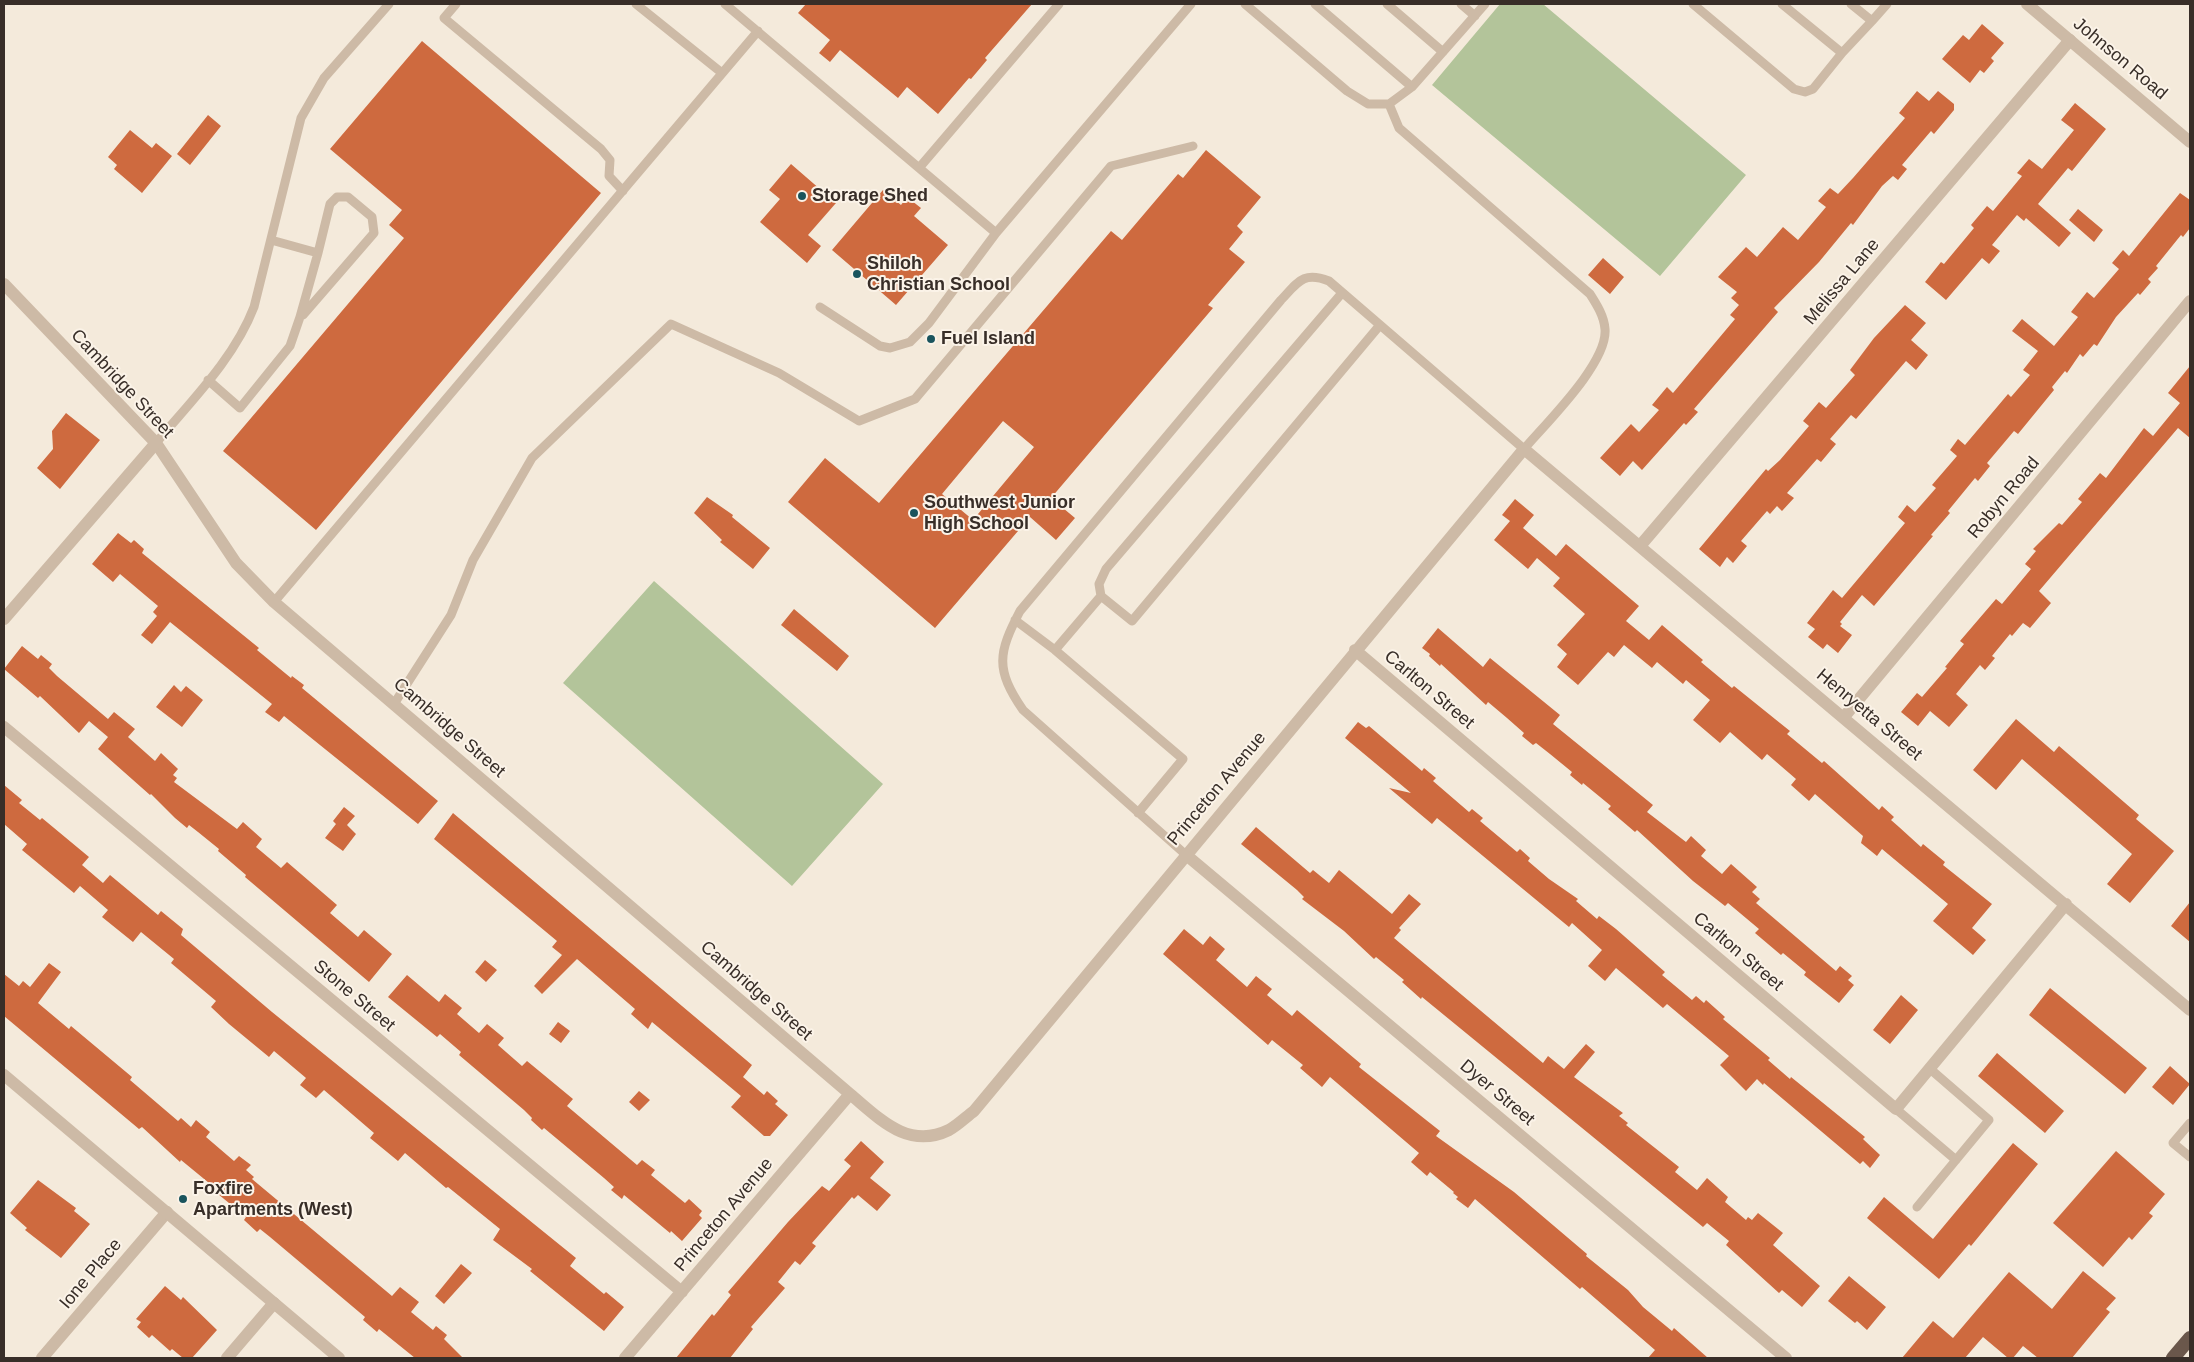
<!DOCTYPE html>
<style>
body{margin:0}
#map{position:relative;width:2194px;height:1362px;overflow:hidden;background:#f4eadb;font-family:Arial,sans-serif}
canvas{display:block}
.frame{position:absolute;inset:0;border:5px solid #382e28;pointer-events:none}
</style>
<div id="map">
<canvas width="2194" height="1362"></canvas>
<div class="frame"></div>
</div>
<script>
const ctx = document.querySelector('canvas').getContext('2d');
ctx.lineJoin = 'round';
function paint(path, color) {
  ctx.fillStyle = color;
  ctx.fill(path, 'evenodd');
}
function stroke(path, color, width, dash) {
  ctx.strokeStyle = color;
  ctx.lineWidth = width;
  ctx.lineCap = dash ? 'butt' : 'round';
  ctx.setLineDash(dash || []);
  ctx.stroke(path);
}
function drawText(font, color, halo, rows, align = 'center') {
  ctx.font = font + ' Arial,sans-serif';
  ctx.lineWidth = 4;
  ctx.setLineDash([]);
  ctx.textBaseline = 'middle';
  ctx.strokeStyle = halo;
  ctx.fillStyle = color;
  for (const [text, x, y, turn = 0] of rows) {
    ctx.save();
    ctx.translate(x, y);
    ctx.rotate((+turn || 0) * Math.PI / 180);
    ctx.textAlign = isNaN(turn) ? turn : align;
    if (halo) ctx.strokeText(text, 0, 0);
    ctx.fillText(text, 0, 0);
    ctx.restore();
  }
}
paint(new Path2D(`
 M1500,4H1543L1746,175L1660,276L1432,85Z
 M654,581L883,784L792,886L563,683Z`), '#b3c49a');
paint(new Path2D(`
 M806,4H1032L985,58L987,60L971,79L969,78L938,114L907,87L898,98L840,50L830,62L819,53L830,40L798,13Z
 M1982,24L2004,43L1991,58L1994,61L1984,73L1980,70L1970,83L1942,59L1963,35L1969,40Z
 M422,41L601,193L316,530L223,451L404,238L389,225L402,210L330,149Z
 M1917,91L1929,101L1938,91L1954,104V110L1934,134L1931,131L1902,165L1907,169L1898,180L1893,176L1882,186L1853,225L1851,223L1819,262L1774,308L1778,312L1694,409L1698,412L1686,425L1684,423L1642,470L1633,461L1620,476L1600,458L1631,424L1639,432L1659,410L1652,405L1667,387L1673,393L1735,319L1730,315L1739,305L1731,298L1737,292L1718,277L1746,247L1757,257L1783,227L1798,240L1826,207L1818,201L1830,188L1838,194L1853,178L1905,118L1899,113Z
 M2075,103L2106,129L2072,171L2068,168L2038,204L2071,233L2059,247L2026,218L2024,221L2017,215L1992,245L2000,251L1989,264L1982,258L1946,300L1925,282L1941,262L1944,264L1974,228L1971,225L1987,206L1993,211L2022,176L2017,173L2029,159L2042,169L2074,130L2061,120Z
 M208,115L221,126L190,165L177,154Z
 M130,130L152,148L156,143L172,156L142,193L114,169L117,165L108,157Z
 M1206,150L1261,197L1237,226L1243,232L1229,249L1245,262L1208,305L1213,308L1051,498L1075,518L1056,540L1030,517L935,628L788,502L825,458L879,503L1111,231L1122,240L1178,174L1183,178ZM1003,421L1034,447L973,520L942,494Z
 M791,164L836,203L808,235L821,246L807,263L760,222L780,199L769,190Z
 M883,190L901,205L907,197L921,208L914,216L948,245L896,305L832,250Z
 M2180,193L2190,200V228L2183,237L2181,235L2156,266L2158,268L2148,279L2151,282L2140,295L2138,293L2116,317L2097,346L2094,344L2083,357L2080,354L2067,373L2065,371L2052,387L2054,390L2018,434L2014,431L1987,463L1990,466L1978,481L1975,478L1948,511L1950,513L1931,535L1933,536L1874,606L1862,595L1840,622L1842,624L1840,626L1852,635L1838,653L1827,644L1823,649L1808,637L1815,629L1807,623L1833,590L1842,598L1905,523L1898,517L1907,505L1915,512L1936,488L1932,485L1957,456L1950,450L1958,439L1965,445L2008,394L2011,397L2030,375L2023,370L2038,351L2012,331L2022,319L2054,346L2078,317L2071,312L2087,292L2094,298L2119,269L2112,263L2123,250L2129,256Z
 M2078,209L2103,230L2094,242L2069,220Z
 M1603,258L1624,277L1610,294L1588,275Z
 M1905,305L1926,323L1911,340L1928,355L1916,370L1906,361L1856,419L1851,415L1830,439L1836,444L1821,462L1817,459L1787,493L1794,498L1782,511L1777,506L1770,514L1767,511L1741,541L1747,546L1733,563L1727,557L1720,567L1699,549L1766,469L1768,471L1780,460L1809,426L1803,421L1819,402L1826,408L1855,375L1850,370L1874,338Z
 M2190,366V438L2178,428L2039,591L2051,603L2030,628L2023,623L2012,636L2010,634L1992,656L1995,658L1985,670L1980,665L1956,694L1968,705L1949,727L1930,711L1918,726L1901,712L1917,693L1922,697L1947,668L1945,667L1964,644L1960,641L1996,599L2002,604L2031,569L2025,564L2036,551L2033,549L2059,523L2062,525L2082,502L2078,499L2100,473L2106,478L2144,428L2153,436L2180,403L2168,393Z
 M66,413L100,440L60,489L37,468L53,449L52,431Z
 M707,497L733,515L732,517L770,548L753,569L720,542L722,540L694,513Z
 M1515,499L1534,515L1523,528L1556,556L1566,544L1639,606L1626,621L1649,640L1662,625L1703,660L1701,662L1732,688L1734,686L1775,719L1790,731L1787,734L1822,763L1824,761L1879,810L1882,806L1894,817L1891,820L1899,827L1921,847L1923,844L1945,862L1943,865L1992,904L1972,928L1986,940L1973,955L1933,921L1948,904L1882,849L1877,856L1861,843L1863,836L1815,794L1809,801L1791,785L1796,779L1767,754L1762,760L1730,732L1720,743L1693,720L1710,700L1686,680L1683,684L1657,662L1652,668L1624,645L1614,657L1608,652L1578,685L1557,667L1567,654L1557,645L1585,614L1553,586L1560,578L1537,558L1528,569L1494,540L1510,521L1502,515Z
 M118,533L131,543L134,540L144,549L142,553L259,648L257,650L291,678L292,676L304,685L302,688L438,801L418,824L284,716L279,722L265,712L272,704L170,622L152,644L141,635L157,616L153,612L158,606L120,574L113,582L92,564Z
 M794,609L849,656L837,671L781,625Z
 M1438,628L1483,667L1490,658L1560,715L1553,724L1653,805L1647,812L1686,842L1691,836L1706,850L1701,856L1722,874L1731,864L1757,887L1752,892L1760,899L1756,903L1836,971L1840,966L1852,976L1848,980L1854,985L1839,1003L1804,975L1806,972L1783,953L1781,955L1755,933L1759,929L1728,903L1725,906L1693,881L1637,830L1635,832L1608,809L1611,806L1583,783L1582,785L1570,775L1572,772L1550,754L1536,743L1533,745L1522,736L1524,733L1507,718L1488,702L1486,705L1441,664L1440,666L1429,656L1430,654L1422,648Z
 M22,646L38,659L41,655L52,664L49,668L57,676L108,719L114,712L135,729L128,737L155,761L161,753L178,769L173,775L177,778L174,782L237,829L243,822L262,839L256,847L281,868L287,862L337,905L330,913L358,937L364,930L392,954L369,982L245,877L246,875L218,851L219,849L198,832L189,825L187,828L175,818L151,794L150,795L98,749L108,737L89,721L79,733L40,696L38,698L4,669Z
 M174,685L181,692L186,686L203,700L182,727L156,707Z
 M2016,719L2054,752L2059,746L2139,815L2136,819L2174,851L2130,903L2107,884L2132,854L2022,759L1996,790L1973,770Z
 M1358,722L1366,728L1369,726L1422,771L1424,768L1436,778L1433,781L1469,812L1472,809L1483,818L1480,821L1517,852L1520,849L1530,858L1528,861L1549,879L1578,899L1576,901L1597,919L1599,916L1616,929L1665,972L1662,975L1692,1000L1696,996L1704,1003L1706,1000L1725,1017L1723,1019L1770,1058L1768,1060L1790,1079L1791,1077L1865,1137L1863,1139L1880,1155L1870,1168L1863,1161L1860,1164L1764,1083L1763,1085L1757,1079L1746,1091L1720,1065L1729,1056L1667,1004L1663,1008L1616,968L1605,981L1588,966L1602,950L1572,923L1569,927L1437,818L1432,824L1389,788L1411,793L1345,738Z
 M4,785L22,800L19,803L40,820L42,818L89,857L82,865L103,883L110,875L158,915L161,911L183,929L181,935L272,1012L576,1258L570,1266L604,1294L606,1292L624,1307L604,1331L530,1271L532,1269L493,1240L500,1229L448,1187L446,1188L405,1153L398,1161L370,1138L374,1133L324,1090L316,1098L300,1085L306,1078L274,1051L269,1057L229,1024L211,1007L216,1001L171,963L174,959L141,932L133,942L102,917L108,910L80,886L74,893L22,850L27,844L4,824Z
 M344,807L355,816L347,825L356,834L343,851L325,838L336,824L333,821Z
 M453,813L752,1065L743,1077L764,1095L767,1091L778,1101L775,1104L788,1115L770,1136H764L731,1107L741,1096L652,1022L648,1029L631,1014L635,1009L577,959L542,994L534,986L562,955L552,947L557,941L434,839Z
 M1256,827L1310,873L1313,870L1329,883L1339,870L1392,914L1409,894L1421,904L1399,928L1401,930L1394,938L1543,1063L1548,1056L1564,1069L1586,1044L1595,1052L1574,1077L1623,1113L1619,1116L1628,1123L1626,1125L1679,1167L1675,1172L1697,1190L1707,1178L1728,1197L1725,1202L1746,1220L1748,1217L1752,1220L1758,1213L1783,1233L1773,1245L1820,1286L1802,1307L1782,1290L1779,1293L1726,1245L1729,1241L1707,1223L1703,1227L1422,997L1421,999L1402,982L1404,980L1376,957L1374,959L1344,931L1302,899L1304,897L1297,890L1241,844Z
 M2190,902V942L2171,926Z
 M1184,929L1203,945L1210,936L1225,949L1216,960L1247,987L1256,976L1272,989L1267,995L1292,1016L1297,1010L1361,1064L1359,1067L1440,1131L1436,1136L1514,1192L1587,1254L1586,1256L1628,1290L1643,1307L1672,1331L1674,1328L1708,1358H1648L1655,1350L1582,1287L1580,1289L1475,1199L1468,1208L1456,1199L1458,1197L1453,1193L1454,1192L1430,1172L1427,1176L1411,1162L1419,1153L1330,1077L1322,1087L1300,1068L1303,1065L1272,1040L1268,1045L1163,954Z
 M485,960L497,970L486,982L475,972Z
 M49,963L61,972L38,1003L69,1029L71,1026L132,1077L130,1080L178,1121L181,1118L191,1127L196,1120L210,1132L206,1137L234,1161L239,1156L251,1165L246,1170L254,1177L252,1179L392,1296L400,1287L419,1302L411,1312L433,1330L436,1326L447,1335L444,1339L463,1358H415L379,1329L377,1332L363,1320L365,1317L270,1237L260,1229L257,1232L244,1220L246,1217L207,1185L209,1183L181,1160L180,1162L142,1127L139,1129L4,1016V974L19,986L23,981L30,987Z
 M407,975L439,1002L445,994L462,1008L457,1014L479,1033L487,1024L504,1038L498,1045L522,1066L527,1061L573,1099L567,1106L637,1165L642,1160L655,1170L651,1175L685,1203L689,1199L702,1211L699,1215L702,1218L682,1241L671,1231L670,1233L624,1195L622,1199L611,1190L614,1187L604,1178L544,1128L542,1130L531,1120L532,1118L524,1110L459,1055L461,1052L440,1034L437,1037L388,997Z
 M2050,988L2147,1068L2125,1094L2029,1015Z
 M1901,995L1918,1010L1890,1044L1873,1030Z
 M558,1022L570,1031L561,1043L549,1034Z
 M1997,1053L2064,1111L2045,1133L1978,1076Z
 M2170,1066L2190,1084L2173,1105L2152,1087Z
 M639,1091L650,1100L639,1111L629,1102Z
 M861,1141L884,1162L870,1178L891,1195L877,1211L858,1195L854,1199L852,1197L812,1243L816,1246L800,1265L795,1261L778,1282L785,1288L751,1327L753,1329L730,1358H676L712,1314L714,1316L731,1295L728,1292L788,1222L822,1186L829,1191L851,1166L844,1160Z
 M2013,1143L2038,1164L1971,1246L1969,1244L1939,1279L1867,1218L1884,1197L1933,1239Z
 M2116,1151L2165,1194L2149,1213L2153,1216L2132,1240L2129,1237L2103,1267L2053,1223Z
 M38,1180L76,1208L74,1211L90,1224L61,1258L25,1230L27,1228L10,1213Z
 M461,1264L472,1273L444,1304L435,1296Z
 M2083,1271L2116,1298L2106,1309L2110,1312L2072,1358H2038L2023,1346L2013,1358H2008L1983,1337L1965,1358H1902L1933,1321L1953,1338L2009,1272L2052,1309Z
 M1849,1276L1886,1307L1867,1330L1857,1321L1855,1323L1828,1301Z
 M165,1286L181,1300L183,1297L217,1330L192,1358H183L172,1349L170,1351L152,1335L149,1338L137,1327L141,1322L136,1319Z`), '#ce6a3f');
stroke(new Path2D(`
 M456,4L444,18L601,149L610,160L609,176L623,191
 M636,4L722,73
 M725,4L996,233L1191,4
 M1245,4L1347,91L1368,104H1389L1412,87L1485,4
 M1315,4L1412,87
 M1387,4L1443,52
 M1461,4L1475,16
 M1693,4L1794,89L1805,92L1813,89L1842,53L1782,4
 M1851,4L1872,21L1887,4
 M1842,53L1872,21
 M919,168L1059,4
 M1342,293L1106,569L1099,584L1101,596L1132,621L1380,325
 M820,307L880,346L890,348L910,342L929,323L996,233
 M303,315L374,233L372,217L348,197H337L330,204L318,253
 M208,380L240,408L290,346L300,317L318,253L271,240
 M156,443C191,401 234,359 254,307L301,118L324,78L389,4
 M274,602L758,31
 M1015,620L1055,650L1101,596
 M1055,650L1183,759L1138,813
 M394,704L451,615L473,560L532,458L671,324L779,373L859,421L915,399L1111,166L1193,146
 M1185,854L1023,710C995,669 998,653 1020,611L1281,300C1298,282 1303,271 1329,281L1524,449C1546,423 1608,363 1605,329C1604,316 1597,305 1590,294L1399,128L1389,104
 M1896,1109L1956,1160
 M2190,1123L2173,1143L2190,1157
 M1917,1207L1989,1120L1929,1068`), '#cdbaa6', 9);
stroke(new Path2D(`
 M156,443L236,563L274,602L850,1094C880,1119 908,1150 949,1130C958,1125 966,1117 974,1111L1524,449L2190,1010
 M1640,546L2070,40
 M1355,650L1896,1109L2066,904
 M1844,717L2190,301
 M4,727L682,1292
 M1185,854L1786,1358
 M42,1358L167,1212
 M227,1358L274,1303
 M625,1358L850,1094`), '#cdbaa6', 12);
stroke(new Path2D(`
 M2027,4L2190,142
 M4,284L156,443L4,619
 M4,1075L339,1358`), '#cdbaa6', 12);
stroke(new Path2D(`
 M2173,1358L2190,1338`), '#6a574b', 14);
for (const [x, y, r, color] of [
 [802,196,5,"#1a545d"],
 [857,274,5,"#1a545d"],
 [931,339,5,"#1a545d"],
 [914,513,5,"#1a545d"],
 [183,1199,5,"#1a545d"]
]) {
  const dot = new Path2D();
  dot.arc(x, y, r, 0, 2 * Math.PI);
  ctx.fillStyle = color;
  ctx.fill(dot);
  stroke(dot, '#fbf3e8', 2);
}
drawText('18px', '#382e28', '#fbf3e8', [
 ["Johnson Road",2120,59,40],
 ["Melissa Lane",1842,282,-50],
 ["Cambridge Street",122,384,47],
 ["Robyn Road",2004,498,-50],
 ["Carlton Street",1429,690,40],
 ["Henryetta Street",1869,715,40],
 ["Cambridge Street",449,728,41],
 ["Princeton Avenue",1217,789,-50],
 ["Carlton Street",1738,952,40],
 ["Cambridge Street",756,991,41],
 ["Stone Street",354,996,40],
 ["Dyer Street",1497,1093,40],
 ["Princeton Avenue",724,1215,-50],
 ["Ione Place",91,1274,-50]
]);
drawText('bold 18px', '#382e28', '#fbf3e8', [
 ["Storage Shed",812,196],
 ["Shiloh",867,264],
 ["Christian School",867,285],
 ["Fuel Island",941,339],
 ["Southwest Junior",924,503],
 ["High School",924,524],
 ["Foxfire",193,1189],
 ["Apartments (West)",193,1210]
], 'left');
</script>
